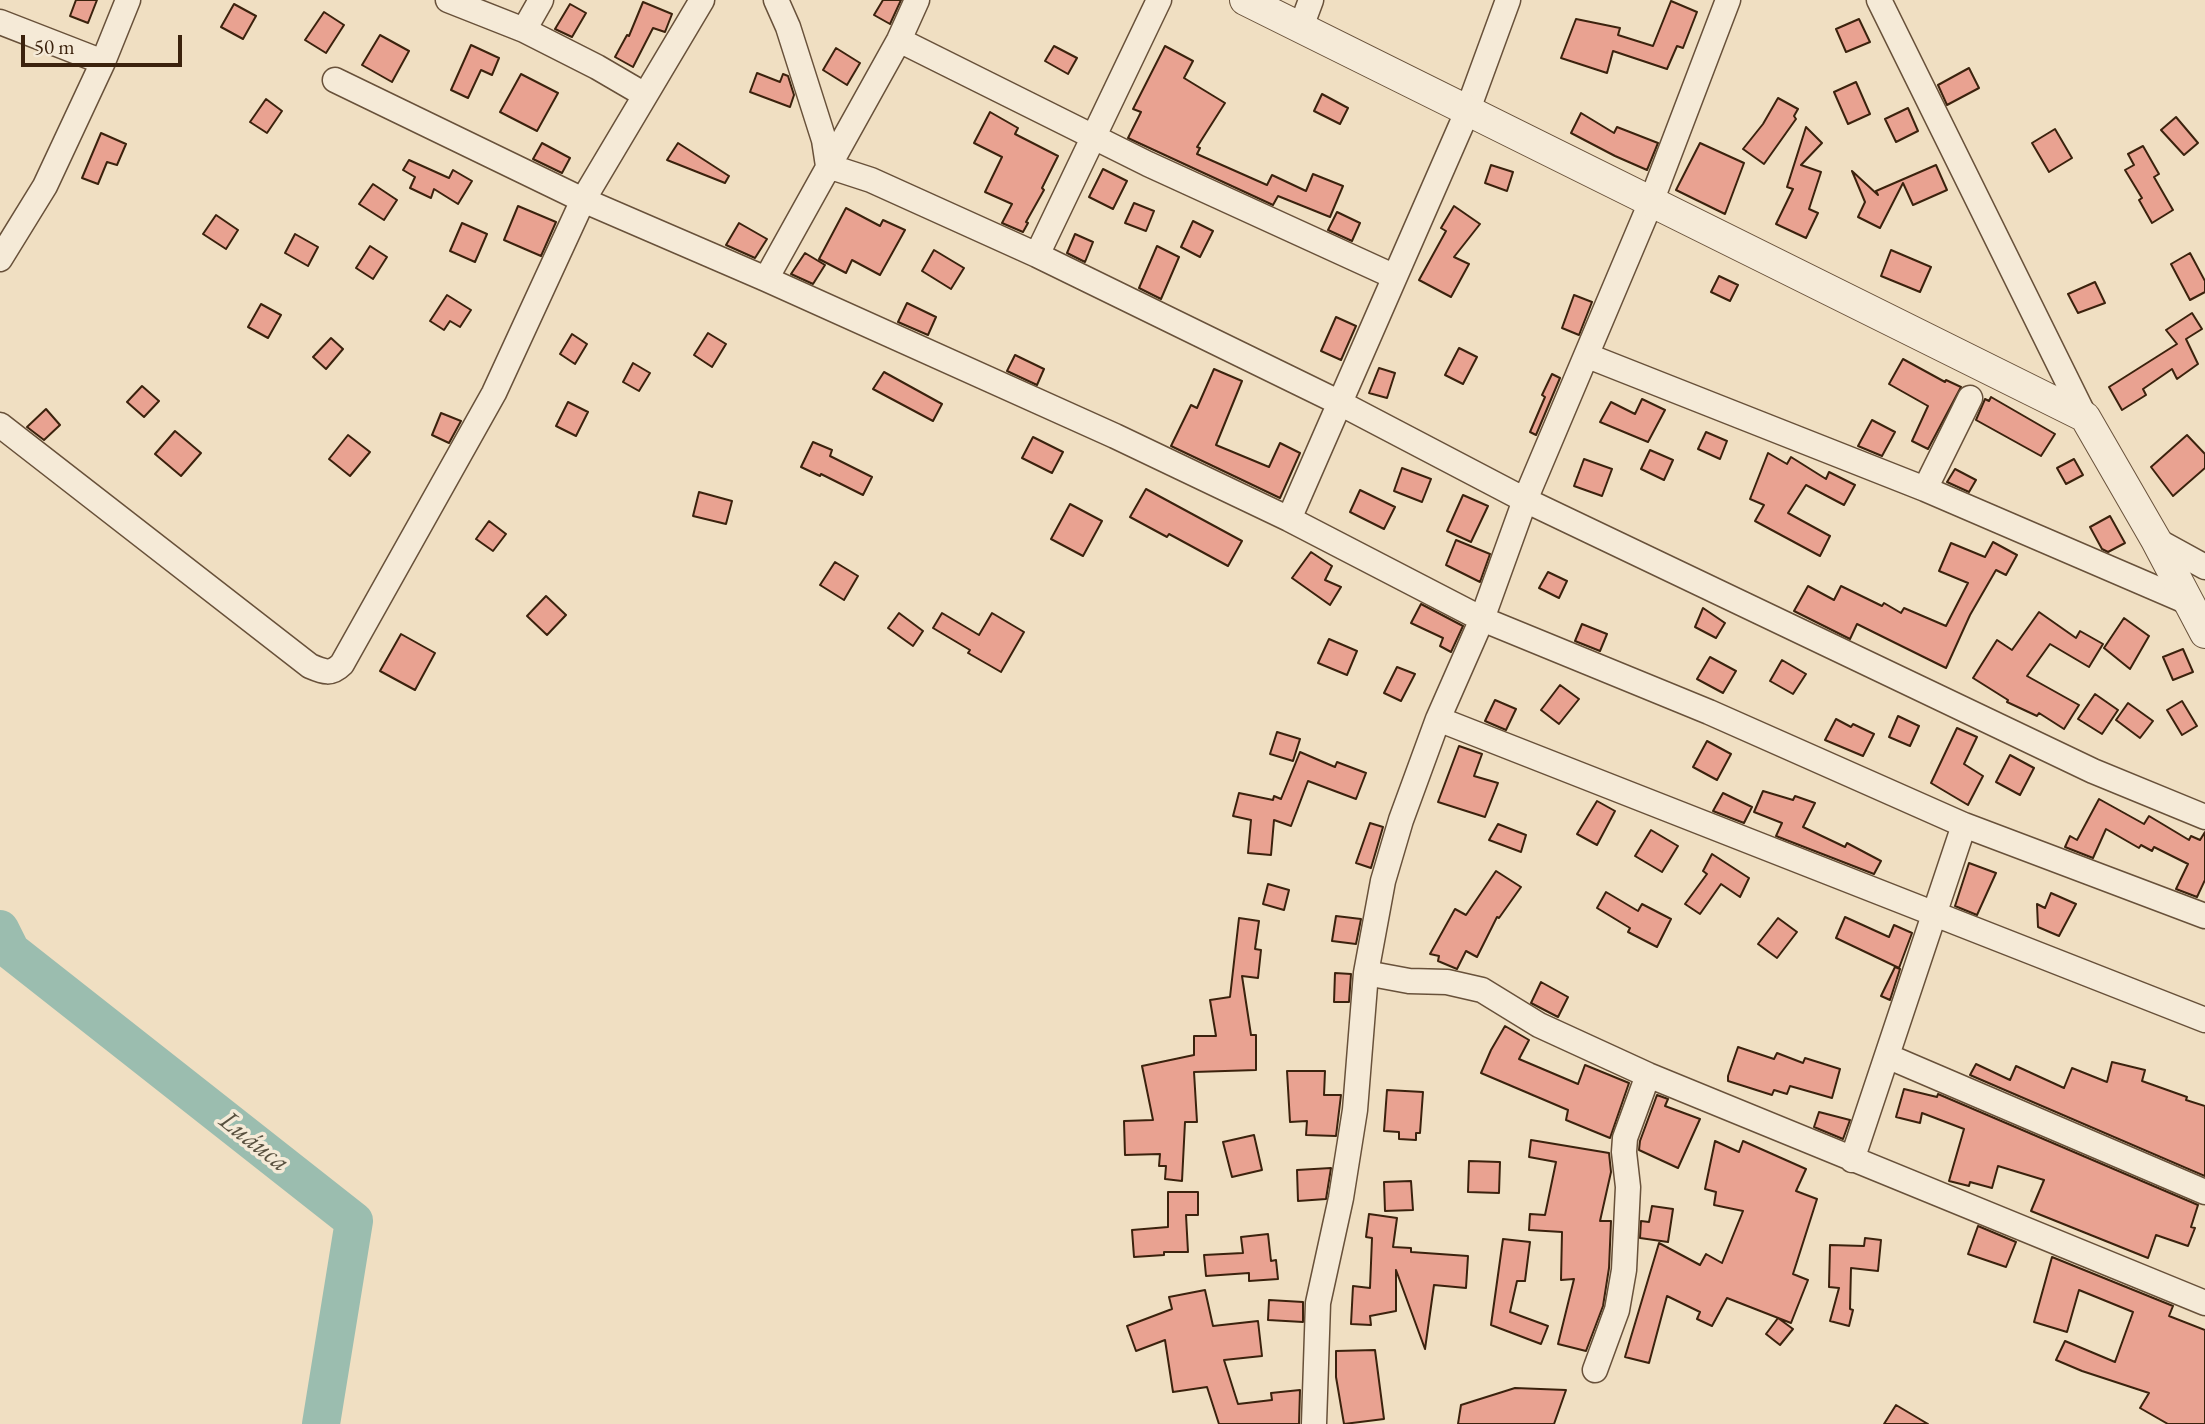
<!DOCTYPE html>
<meta charset="utf-8">
<style>
body{margin:0}
#map{position:relative;width:2205px;height:1424px;overflow:hidden;background:#f0dfc2;font-family:"EB Garamond",serif}
canvas{display:block}
.scale{position:absolute;left:21px;top:35px;width:161px;height:32px;box-sizing:border-box;border:4px solid #3b220d;border-top:0;padding-left:9px;font-size:21px;line-height:24px;white-space:nowrap;color:#3b220d;-webkit-text-stroke:5px #f5ead7;paint-order:stroke}
</style>
<div id="map">
<canvas width="2205" height="1424"></canvas>
<div class="scale">50 m</div>
</div>
<script>
const ctx = document.querySelector('canvas').getContext('2d');
ctx.lineJoin = 'round';
function stroke(path, color, width, dash) {
  ctx.strokeStyle = color;
  ctx.lineWidth = width;
  ctx.lineCap = dash ? 'butt' : 'round';
  ctx.setLineDash(dash || []);
  ctx.stroke(path);
}
function paint(path, color) {
  ctx.fillStyle = color;
  ctx.fill(path, 'evenodd');
}
function drawText(font, color, halo, rows, align = 'center') {
  ctx.font = font + ' "EB Garamond",serif';
  ctx.lineWidth = 7;
  ctx.setLineDash([]);
  ctx.textBaseline = 'middle';
  ctx.strokeStyle = halo;
  ctx.fillStyle = color;
  for (const [text, x, y, turn = 0] of rows) {
    ctx.save();
    ctx.translate(x, y);
    ctx.rotate((+turn || 0) * Math.PI / 180);
    ctx.textAlign = isNaN(turn) ? turn : align;
    if (halo) ctx.strokeText(text, 0, 0);
    ctx.fillText(text, 0, 0);
    ctx.restore();
  }
}
stroke(new Path2D(`
 M0,929L11,951L354,1221L321,1424`), '#9bbdaf', 38);
const building = new Path2D(`
 M76,0H97L88,23L70,16Z
 M883,0H901L890,24L874,15Z
 M1671,1L1697,12L1683,48L1677,46L1667,69L1613,51L1607,73L1561,58L1576,19L1620,28L1618,35L1653,46Z
 M643,2L672,14L665,32L653,28L633,67L615,57L627,35L629,36Z
 M234,4L256,16L243,39L221,27Z
 M570,4L586,13L572,37L555,29Z
 M324,12L344,25L326,53L305,40Z
 M1859,19L1870,42L1846,52L1836,29Z
 M380,35L409,51L392,82L362,65Z
 M471,45L499,58L492,75L481,70L468,98L451,90Z
 M1054,46L1077,58L1068,74L1045,61Z
 M1165,46L1193,61L1184,78L1225,103L1197,147L1200,148L1197,154L1267,185L1272,175L1306,191L1313,174L1343,186L1330,217L1278,196L1273,205L1128,138L1141,112L1133,109Z
 M836,48L860,63L847,85L823,70Z
 M1969,68L1979,88L1947,105L1938,85Z
 M757,73L780,82L783,74L788,76L794,95L790,107L750,92Z
 M521,74L558,93L537,131L500,112Z
 M1856,82L1870,114L1848,124L1834,92Z
 M1322,94L1348,108L1340,124L1314,111Z
 M1778,98L1798,109L1794,116L1796,119L1764,164L1743,149L1763,124Z
 M266,99L282,111L267,133L250,122Z
 M1908,108L1918,131L1896,142L1885,119Z
 M990,112L1018,128L1015,134L1058,156L1042,188L1044,190L1026,222L1028,223L1023,232L1002,223L1012,204L985,192L1002,157L974,143Z
 M1581,113L1614,133L1617,127L1658,143L1647,170L1615,156L1571,133Z
 M2176,117L2198,143L2184,155L2161,130Z
 M1806,127L1822,143L1801,165L1821,172L1809,209L1818,213L1806,238L1776,224L1793,189L1787,187Z
 M2055,129L2072,158L2049,172L2032,143Z
 M101,133L126,144L117,165L107,162L98,184L82,178Z
 M542,143L570,158L562,173L533,159Z
 M678,143L729,176L725,183L667,160Z
 M1700,143L1744,163L1725,214L1676,190Z
 M2143,146L2159,174L2154,177L2173,210L2152,223L2139,200L2142,198L2125,170L2134,165L2128,154Z
 M409,160L449,178L453,170L472,181L458,204L434,189L431,198L410,188L415,177L403,170Z
 M1491,165L1513,172L1507,191L1485,183Z
 M1936,165L1947,190L1913,205L1903,183L1880,228L1858,217L1865,202L1852,171L1878,195L1876,191Z
 M1103,169L1127,181L1113,209L1089,197Z
 M373,184L397,200L384,220L359,204Z
 M1134,203L1154,211L1146,231L1125,223Z
 M518,206L556,222L541,256L504,240Z
 M1454,206L1480,224L1454,257L1469,264L1451,297L1419,280L1446,231L1441,228Z
 M846,208L880,226L883,220L905,230L880,275L852,260L846,273L819,259Z
 M1337,212L1360,223L1352,241L1328,230Z
 M216,215L238,230L226,249L203,234Z
 M1193,221L1213,231L1200,257L1181,247Z
 M462,223L487,234L475,262L450,251Z
 M739,223L767,239L755,258L726,245Z
 M295,234L318,247L308,266L285,253Z
 M1075,234L1093,242L1085,262L1067,253Z
 M370,246L387,257L373,279L356,268Z
 M1157,246L1179,257L1161,299L1139,288Z
 M934,250L964,268L951,289L922,271Z
 M1891,250L1931,267L1920,292L1881,276Z
 M805,253L825,265L813,284L791,274Z
 M2190,253L2205,281V292L2190,300L2171,264Z
 M1719,276L1738,285L1730,301L1711,292Z
 M2095,282L2105,303L2078,313L2068,294Z
 M447,295L471,310L460,327L450,321L444,330L430,321Z
 M1574,295L1592,302L1579,335L1562,328Z
 M907,303L936,317L928,335L898,322Z
 M261,304L281,315L268,338L248,327Z
 M2192,313L2202,329L2186,339L2198,364L2177,379L2172,369L2143,389L2146,395L2122,410L2109,387L2177,344L2166,330Z
 M1336,317L1356,326L1341,360L1321,351Z
 M708,333L726,344L712,367L694,355Z
 M572,334L587,344L575,364L560,354Z
 M331,338L343,349L326,369L313,357Z
 M1459,348L1477,357L1463,384L1445,375Z
 M1015,355L1044,369L1037,385L1007,371Z
 M1903,359L1945,382L1946,380L1961,387L1928,449L1912,441L1928,406L1889,384Z
 M633,363L650,373L639,391L623,382Z
 M1379,368L1395,373L1387,398L1369,393Z
 M1214,369L1242,381L1216,445L1269,467L1280,443L1300,453L1280,498L1171,446L1191,405L1197,408Z
 M884,372L942,404L933,421L873,389Z
 M1552,374L1560,378L1536,435L1530,432L1545,397L1542,395Z
 M142,386L159,401L144,417L127,402Z
 M1991,397L2055,434L2041,456L1976,420L1985,399L1989,401Z
 M1642,399L1665,410L1648,442L1600,422L1611,402L1635,414Z
 M568,402L588,412L576,436L556,426Z
 M46,409L60,425L44,440L27,427Z
 M441,413L461,421L449,443L432,435Z
 M1872,420L1895,432L1882,456L1858,446Z
 M175,431L201,453L181,476L155,454Z
 M1706,432L1727,441L1720,459L1698,449Z
 M348,435L370,452L350,476L329,459Z
 M2187,435L2205,454V468L2173,496L2151,467Z
 M1033,437L1063,452L1052,473L1022,458Z
 M813,442L832,450L830,456L872,477L863,495L821,474L820,476L801,467Z
 M1650,450L1673,460L1664,480L1641,469Z
 M1768,453L1787,464L1791,457L1826,479L1829,472L1855,485L1844,505L1806,485L1788,513L1830,536L1820,556L1755,521L1764,505L1750,499Z
 M1584,459L1612,469L1602,496L1574,486Z
 M2074,459L2083,475L2066,484L2057,468Z
 M1402,468L1431,479L1422,502L1394,491Z
 M1955,469L1976,480L1969,492L1947,482Z
 M1146,489L1242,541L1228,566L1169,534L1167,537L1130,517Z
 M1360,490L1395,507L1384,529L1350,512Z
 M699,492L732,501L726,524L693,516Z
 M1463,495L1488,506L1471,542L1447,531Z
 M1070,504L1102,521L1083,556L1051,539Z
 M2110,516L2125,543L2108,552L2102,549L2090,527Z
 M489,521L506,534L493,551L476,539Z
 M1456,540L1490,554L1480,582L1446,565Z
 M1993,542L2017,555L2006,575L1996,570L1970,615L1946,668L1857,624L1850,639L1794,611L1808,586L1834,600L1841,586L1882,606L1884,603L1901,613L1904,608L1946,626L1968,583L1939,571L1951,543L1985,557Z
 M1311,552L1332,566L1325,580L1341,587L1330,605L1292,578Z
 M835,562L858,576L844,600L820,585Z
 M1548,572L1567,581L1559,598L1539,588Z
 M546,596L566,615L547,635L527,616Z
 M1421,604L1463,626L1451,652L1440,646L1443,638L1411,623Z
 M1703,608L1725,623L1716,638L1695,627Z
 M2039,612L2076,638L2080,631L2103,644L2089,667L2050,644L2027,676L2079,705L2064,729L2039,713L2037,716L2007,702L2008,700L1973,678L1997,640L2012,650Z
 M899,613L923,631L913,646L888,628Z
 M942,613L979,635L992,613L1024,632L1001,672L968,653L970,650L933,628Z
 M2124,618L2149,636L2130,669L2104,648Z
 M1582,624L1607,634L1600,651L1575,641Z
 M401,634L435,653L415,690L380,671Z
 M1329,639L1357,651L1347,675L1318,663Z
 M2183,649L2193,672L2173,680L2163,657Z
 M1710,657L1736,671L1723,693L1697,679Z
 M1782,660L1806,674L1793,694L1770,681Z
 M1397,667L1415,674L1401,701L1384,693Z
 M1560,685L1579,699L1559,724L1541,710Z
 M2095,694L2118,710L2102,734L2078,719Z
 M1495,700L1516,709L1506,730L1485,721Z
 M2182,701L2197,726L2182,735L2167,710Z
 M2128,703L2153,721L2140,738L2116,720Z
 M1898,716L1919,726L1910,746L1889,737Z
 M1836,719L1851,727L1853,724L1874,734L1863,756L1825,740Z
 M1957,728L1977,737L1964,764L1983,776L1968,805L1931,783Z
 M1277,732L1300,739L1293,761L1270,754Z
 M1707,741L1731,754L1717,780L1693,767Z
 M1459,746L1482,754L1474,776L1498,783L1485,817L1438,802Z
 M1300,752L1335,767L1337,762L1366,773L1356,799L1308,781L1291,826L1274,820L1271,855L1248,853L1251,820L1233,816L1239,793L1273,800L1274,796L1281,799Z
 M2010,755L2034,768L2020,795L1996,782Z
 M1763,791L1793,800L1795,796L1815,803L1803,827L1845,847L1847,843L1881,861L1874,874L1776,836L1782,823L1754,812Z
 M1723,793L1752,807L1744,823L1713,811Z
 M2099,799L2144,824L2149,816L2189,840L2191,836L2200,840L2205,832V880L2197,897L2176,889L2188,864L2154,847L2152,851L2141,845L2139,848L2106,829L2093,858L2065,847L2070,836L2077,840Z
 M1597,801L1615,811L1597,845L1577,834Z
 M1370,823L1383,827L1371,868L1356,863Z
 M1498,824L1526,835L1521,852L1489,840Z
 M1651,830L1678,846L1662,872L1635,856Z
 M1712,854L1749,878L1740,897L1721,884L1700,914L1685,904L1707,874L1703,871Z
 M1969,863L1996,873L1977,915L1955,906Z
 M1496,871L1521,887L1499,918L1497,917L1477,957L1466,951L1457,969L1438,961L1439,956L1430,954L1455,909L1466,915Z
 M1268,884L1289,890L1284,910L1263,904Z
 M1606,892L1638,911L1642,904L1671,919L1657,947L1628,932L1630,928L1597,908Z
 M2051,893L2076,904L2059,936L2038,927L2037,904L2045,908Z
 M1336,916L1361,919L1356,944L1332,941Z
 M1845,917L1889,937L1894,925L1912,933L1899,968L1836,938Z
 M1239,918L1259,921L1255,949L1261,950L1258,978L1242,976L1251,1035H1256V1070L1194,1072L1197,1122H1185L1182,1181L1165,1179L1166,1166H1159L1160,1154L1125,1155L1124,1121L1153,1120L1142,1066L1194,1055V1036H1216L1210,1000L1230,997Z
 M1778,918L1797,932L1777,958L1758,944Z
 M1895,967L1900,969L1890,1000L1881,996Z
 M1335,973L1351,974L1349,1002H1334Z
 M1541,982L1568,997L1558,1017L1531,1003Z
 M1505,1026L1529,1040L1519,1059L1578,1084L1585,1065L1629,1083L1610,1138L1566,1120L1568,1110L1481,1073L1491,1050Z
 M1738,1047L1774,1059L1777,1053L1803,1063L1805,1058L1840,1069L1832,1098L1790,1086L1787,1094L1774,1090L1772,1095L1728,1081V1076Z
 M2112,1062L2145,1070L2142,1081L2187,1097L2186,1100L2205,1106V1176L1970,1075L1976,1064L2010,1080L2016,1066L2064,1088L2072,1068L2107,1082Z
 M1287,1071H1325L1324,1095H1341L1336,1136L1306,1135L1307,1121L1290,1122Z
 M1904,1089L1937,1097L1938,1094L2198,1205L2191,1227L2195,1228L2188,1246L2156,1235L2148,1258L2031,1211L2044,1180L1998,1166L1992,1188L1970,1182L1969,1186L1949,1181L1964,1129L1922,1113L1920,1123L1896,1117Z
 M1387,1090L1423,1092L1420,1133H1416V1140L1399,1139V1132L1384,1131Z
 M1657,1095L1668,1099L1665,1106L1700,1119L1678,1168L1639,1150L1640,1141Z
 M1819,1112L1850,1120L1843,1139L1814,1127Z
 M1254,1135L1262,1170L1232,1177L1223,1142Z
 M1531,1140L1609,1153L1611,1172L1600,1221H1611L1609,1268L1603,1306L1586,1351L1558,1344L1574,1279L1561,1280L1562,1232L1529,1230L1530,1214L1545,1215L1556,1162L1529,1157Z
 M1715,1141L1739,1152L1743,1141L1806,1169L1796,1191L1817,1199L1793,1274L1808,1280L1791,1323L1727,1298L1712,1326L1697,1319L1700,1312L1667,1296L1649,1363L1625,1357L1659,1243L1700,1265L1706,1254L1722,1263L1743,1211L1714,1205L1716,1192L1705,1189Z
 M1469,1161L1500,1162L1499,1193L1468,1192Z
 M1331,1168L1326,1199L1298,1201L1297,1170Z
 M1411,1181L1413,1210L1385,1211L1384,1182Z
 M1168,1192H1198V1215H1186L1188,1252H1164V1255L1134,1257L1132,1230L1168,1227Z
 M1652,1206L1673,1209L1668,1242L1640,1238L1641,1221L1649,1222Z
 M1369,1214L1397,1218L1393,1247L1411,1248V1252L1468,1256L1466,1288L1434,1285L1425,1349L1396,1270V1311L1370,1316L1371,1325L1351,1324L1353,1286L1370,1288L1372,1238L1366,1237Z
 M1978,1226L2016,1242L2006,1267L1968,1254Z
 M1268,1234L1271,1261L1276,1260L1278,1279L1249,1281V1273L1206,1276L1204,1255L1243,1253L1241,1237Z
 M1865,1238L1881,1240L1878,1271L1851,1268L1850,1309L1853,1310L1849,1326L1830,1321L1839,1288L1829,1287L1830,1245L1864,1246Z
 M1503,1239L1530,1242L1525,1281H1517L1510,1312L1548,1326L1541,1344L1491,1325Z
 M2052,1257L2173,1306L2169,1316L2205,1330V1424H2168L2140,1408L2149,1393L2082,1371L2056,1360L2065,1341L2115,1362L2133,1312L2079,1290L2067,1332L2034,1322Z
 M1205,1290L1213,1326L1258,1321L1262,1356L1224,1360L1238,1404L1272,1400L1271,1393L1300,1390L1299,1424H1219L1207,1387L1173,1392L1165,1340L1136,1351L1127,1326L1172,1309L1169,1297Z
 M1269,1300L1303,1302V1322L1268,1320Z
 M1778,1318L1793,1329L1780,1345L1766,1334Z
 M1375,1350L1384,1419L1344,1424L1336,1377V1351Z
 M1515,1388L1566,1390L1554,1424H1458L1461,1405Z
 M1896,1405L1928,1424H1884Z`);
paint(building, '#e9a291');
stroke(building, '#3b220d', 2);
const minor = new Path2D(`
 M448,0L524,30L597,67L645,95
 M776,0L788,27L824,140L828,166
 M1879,0L2085,417
 M0,22L103,62
 M1301,27L1311,0
 M524,30L541,0
 M899,40L1148,164L1393,276
 M335,80L583,200L766,279L1115,436L1289,519L1482,619L1709,712L1964,825L2205,916
 M828,166L871,180L1037,255L1338,402L1525,500L2093,771L2205,817
 M1037,255L1159,0
 M0,259L45,186L103,62L128,0
 M766,279L899,40L917,0
 M1588,356L1925,489L2190,603
 M0,425L310,666C324,672 331,675 342,664L494,393L583,200L702,0
 M1925,489L1970,398
 M1289,519L1467,112L1508,0
 M2156,540L2205,567
 M1438,719L2205,1020
 M1366,973L1409,981L1447,982L1482,990L1539,1025L1648,1075L2205,1303
 M1887,1056L2205,1192
 M1852,1160L1964,825
 M1595,1370L1617,1310L1624,1270L1628,1187L1624,1152L1625,1138L1648,1075
 M1314,1424L1318,1303L1341,1198L1355,1110L1366,973L1383,881L1401,820L1438,719L1482,619L1525,500L1651,202L1728,0`);
const tertiary = new Path2D(`
 M1245,0L2085,417L2156,540L2205,633`);
stroke(minor, '#68513a', 27);
stroke(tertiary, '#68513a', 32);
stroke(minor, '#f5ead7', 24);
stroke(tertiary, '#f5ead7', 30);
drawText('italic 28px', '#58503e', '#f5ead7', [
 ["Luáuca",254,1142,38]
]);
</script>
